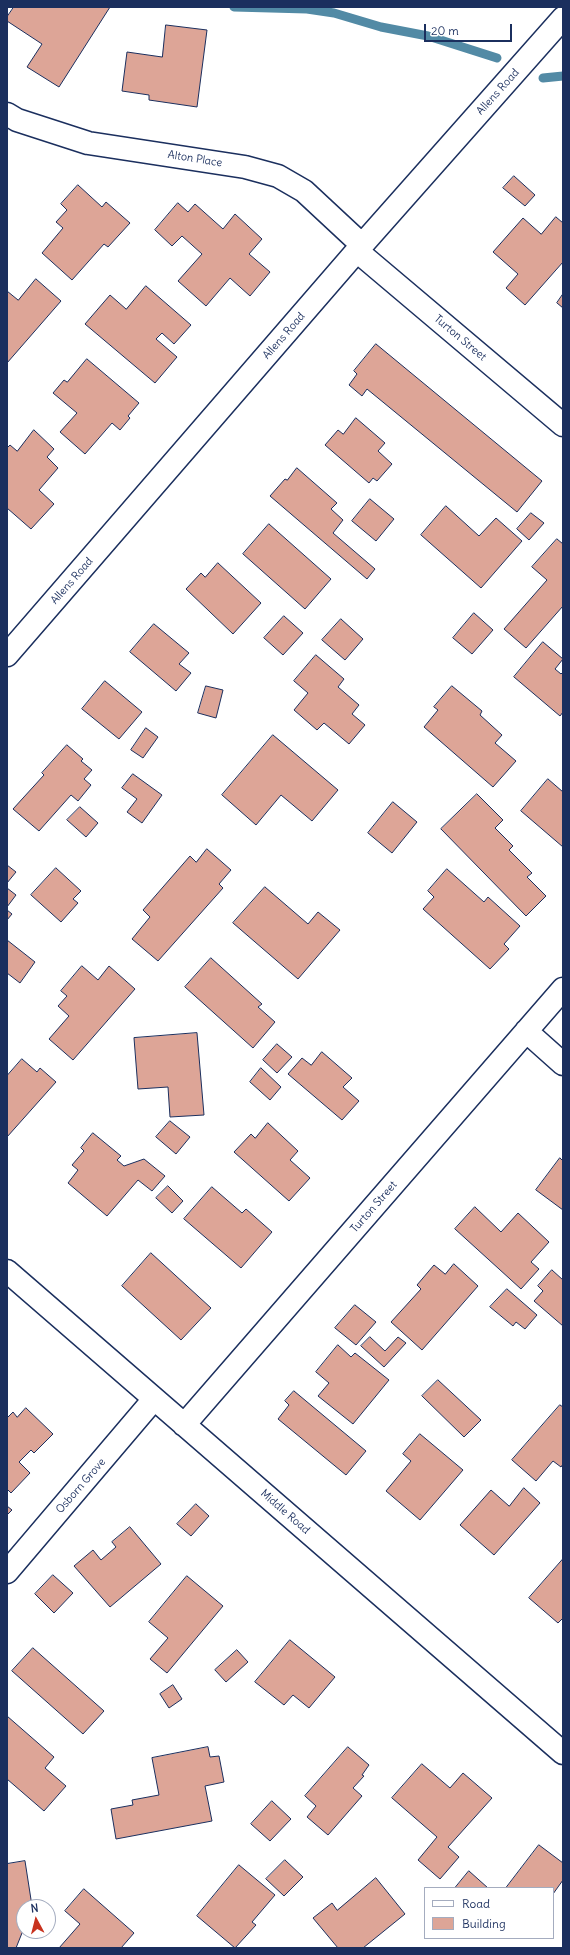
<!DOCTYPE html>
<style>
body{margin:0}
#map{position:relative;width:570px;height:1955px;overflow:hidden;background:#fff;font-family:Delius,sans-serif}
canvas{display:block}
.frame{position:absolute;inset:0;border:8px solid #1b2f5e;pointer-events:none}
.legend{position:absolute;left:424px;top:1887px;width:130px;height:52px;box-sizing:border-box;background:#fff;border:1px solid #a4acbf;margin:0;padding:5px 7px;list-style:none;font-size:12px;color:#1b2f5e}
.legend li{display:flex;align-items:center;gap:8px;height:20px}
.legend b{width:20px;border:1px solid #a4acbf}
.north{position:absolute;left:16px;top:1899px;width:40px;height:40px;box-sizing:border-box;background:#fff;border:1px solid #a4acbf;border-radius:50%;rotate:353deg;font-size:11px;font-weight:700;line-height:16px;text-align:center;color:#1b2f5e}
.north::after{content:'';display:block;margin:auto;width:14px;height:18px;background:#c8321e;clip-path:polygon(50% 0,100% 100%,50% 72%,0 100%)}
.scale{position:absolute;left:424px;top:24px;width:88px;height:18px;box-sizing:border-box;border:2px solid #1b2f5e;border-top:0;padding-left:5px;font-size:12px;line-height:14px;white-space:nowrap;color:#1b2f5e;-webkit-text-stroke:3px #fff;paint-order:stroke}
</style>
<div id="map">
<canvas width="570" height="1955"></canvas>
<div class="frame"></div>
<ul class="legend">
<li><b style="height:5px;background:#fff"></b>Road</li>
<li><b style="height:11px;background:#dda597"></b>Building</li>
</ul>
<div class="north">N</div>
<div class="scale">20 m</div>
</div>
<script>
const ctx = document.querySelector('canvas').getContext('2d');
ctx.lineJoin = 'round';
function stroke(path, color, width, dash) {
  ctx.strokeStyle = color;
  ctx.lineWidth = width;
  ctx.lineCap = dash ? 'butt' : 'round';
  ctx.setLineDash(dash || []);
  ctx.stroke(path);
}
function paint(path, color) {
  ctx.fillStyle = color;
  ctx.fill(path, 'evenodd');
}
function drawText(font, color, halo, rows, align = 'center') {
  ctx.font = font + ' Delius,sans-serif';
  ctx.lineWidth = 4;
  ctx.setLineDash([]);
  ctx.textBaseline = 'middle';
  ctx.strokeStyle = halo;
  ctx.fillStyle = color;
  for (const [text, x, y, turn = 0] of rows) {
    ctx.save();
    ctx.translate(x, y);
    ctx.rotate((+turn || 0) * Math.PI / 180);
    ctx.textAlign = isNaN(turn) ? turn : align;
    if (halo) ctx.strokeText(text, 0, 0);
    ctx.fillText(text, 0, 0);
    ctx.restore();
  }
}
stroke(new Path2D(`
 M234,7L307,9L334,13L381,27L428,36L497,58
 M543,78L563,76`), '#528aa5', 9);
const building = new Path2D(`
 M14,7H110L59,87L27,67L42,44L7,21V17Z
 M166,25L207,30L197,107L149,100V95L122,91L127,52L162,57Z
 M514,176L535,195L525,206L503,188Z
 M78,185L102,207L106,202L130,223L108,247L104,244L72,280L42,253L63,228L56,222L67,210L61,204Z
 M178,203L188,212L195,204L223,229L235,214L262,239L249,254L270,272L250,296L230,278L206,306L178,281L202,254L182,236L172,246L155,230Z
 M556,217L563,223V262L525,305L506,288L518,274L493,252L523,218L541,234Z
 M36,279L61,301L7,363V291L18,300Z
 M146,286L191,325L174,344L162,333L156,339L177,357L155,383L85,324L110,295L126,309Z
 M563,294V308L557,303Z
 M376,344L542,481L517,512L367,389L362,396L349,385L357,374L354,371Z
 M87,359L139,403L128,416L130,418L120,430L112,423L85,454L60,432L77,413L53,393L64,380L67,382Z
 M356,418L385,443L378,451L392,464L377,481L373,478L369,483L325,445L338,430L343,434Z
 M34,430L54,449L47,457L58,468L39,490L54,504L31,529L7,508V448L10,445L17,451Z
 M297,468L337,503L331,509L343,520L333,533L375,569L367,579L270,496L285,479L287,480Z
 M370,499L394,519L376,541L352,521Z
 M446,506L479,536L496,518L522,541L481,588L421,535Z
 M531,513L544,523L529,540L517,529Z
 M269,524L331,579L305,609L243,554Z
 M557,539L563,544V606L526,648L504,629L547,580L532,567Z
 M218,563L261,603L233,634L186,589L201,573L205,577Z
 M474,613L493,630L472,654L453,638Z
 M284,616L303,633L283,655L264,638Z
 M341,619L363,639L345,660L322,640Z
 M154,624L189,653L179,664L191,673L176,691L130,652Z
 M543,642L563,659L555,669L561,674L563,672V712L560,716L514,677Z
 M316,655L344,679L338,687L359,705L352,714L365,725L349,744L324,723L317,730L294,710L308,693L294,681Z
 M105,681L142,712L119,739L82,709Z
 M206,686L223,690L216,718L198,713Z
 M452,686L482,711L480,715L502,735L495,743L516,761L493,787L424,727L438,710L434,707Z
 M146,728L158,737L143,758L131,750Z
 M273,735L338,790L312,821L281,795L256,825L222,795Z
 M67,745L83,759L81,761L92,770L84,779L91,785L78,801L71,795L39,831L13,809L44,775L42,773Z
 M133,774L162,795L142,823L127,812L137,799L122,788Z
 M548,779L563,792V847L521,811Z
 M477,794L503,820L495,828L513,846L509,850L532,873L527,877L546,896L526,916L441,829Z
 M393,802L417,822L392,853L368,833Z
 M80,807L98,823L86,837L67,820Z
 M207,849L231,870L219,884L223,888L158,961L132,939L150,917L143,910L190,856L196,862Z
 M7,865L16,872L7,883Z
 M56,868L81,891L73,899L78,903L61,922L31,895Z
 M447,869L484,902L488,897L520,926L504,944L509,949L490,969L423,909L434,897L428,891Z
 M265,887L308,924L318,912L340,930L298,979L233,923Z
 M7,888L16,895L7,907Z
 M7,910L12,914L7,920Z
 M7,940L35,962L20,983L7,973Z
 M211,958L262,1004L258,1007L275,1022L253,1048L185,987Z
 M82,966L98,980L109,966L135,989L73,1060L49,1039L69,1016L58,1006L67,996L61,991Z
 M197,1033L204,1115L170,1117L168,1087L138,1089L134,1038Z
 M277,1044L292,1057L277,1073L263,1060Z
 M322,1052L352,1078L343,1087L359,1101L342,1120L288,1074L302,1058L311,1065Z
 M22,1059L37,1072L40,1068L56,1082L7,1137V1076Z
 M261,1068L281,1087L270,1100L250,1082Z
 M170,1121L190,1137L176,1154L156,1137Z
 M268,1123L298,1151L290,1160L310,1178L289,1201L234,1152L251,1134L255,1138Z
 M93,1133L121,1156L117,1160L124,1166L144,1159L165,1176L152,1191L138,1180L107,1216L68,1183L78,1170L72,1165L84,1151L81,1148Z
 M560,1158L563,1161V1210L536,1190Z
 M168,1186L183,1201L172,1213L156,1198Z
 M212,1187L242,1213L246,1209L272,1232L241,1268L184,1219Z
 M475,1207L501,1232L518,1213L549,1242L531,1262L539,1269L521,1289L455,1229Z
 M151,1253L211,1308L181,1340L122,1286Z
 M454,1264L478,1286L422,1350L391,1322L421,1289L417,1285L434,1265L445,1274Z
 M552,1270L563,1280V1326L534,1301L543,1291L538,1286Z
 M507,1289L537,1315L525,1329L516,1322L513,1326L490,1307Z
 M355,1305L376,1322L356,1345L335,1328Z
 M370,1337L385,1351L398,1337L406,1343L384,1367L361,1346Z
 M338,1345L351,1357L355,1353L389,1380L353,1424L318,1396L329,1383L316,1372Z
 M438,1380L481,1420L464,1437L422,1396Z
 M294,1391L366,1451L346,1475L278,1419L289,1405L285,1401Z
 M560,1405L563,1407V1464L561,1467L553,1461L536,1481L512,1460Z
 M26,1408L53,1434L34,1453L31,1450L19,1462L30,1473L11,1493L7,1489V1418L13,1412L17,1417Z
 M420,1434L463,1470L420,1520L386,1491L411,1461L403,1454Z
 M524,1488L540,1503L494,1555L460,1525L491,1490L509,1506Z
 M196,1504L209,1516L191,1536L177,1524Z
 M7,1506L12,1510L7,1515Z
 M130,1527L161,1564L110,1607L74,1566L93,1550L101,1560L116,1547L112,1542Z
 M563,1559V1618L558,1623L529,1598Z
 M53,1575L73,1593L54,1613L35,1594Z
 M187,1576L223,1606L167,1673L150,1659L168,1638L149,1622Z
 M290,1640L335,1677L309,1708L293,1695L284,1705L255,1682Z
 M33,1648L104,1711L83,1734L12,1671Z
 M237,1650L248,1662L226,1682L215,1670Z
 M173,1685L182,1699L169,1708L160,1694Z
 M7,1716L54,1757L45,1768L66,1786L44,1811L7,1779Z
 M208,1747L210,1757L219,1756L224,1782L205,1786L212,1821L116,1839L111,1809L133,1805L132,1800L159,1795L152,1758Z
 M348,1747L369,1765L362,1775L364,1776L353,1788L362,1796L328,1835L307,1817L316,1806L305,1796Z
 M422,1764L450,1788L463,1773L492,1798L448,1847L459,1857L440,1879L418,1860L437,1837L392,1798Z
 M272,1801L291,1819L270,1841L251,1824Z
 M539,1845L563,1863V1880L553,1894V1888H506Z
 M285,1860L303,1877L284,1896L266,1879Z
 M25,1861L32,1906L24,1907V1928L16,1948H7V1864Z
 M239,1865L275,1895L252,1922L256,1925L235,1948L197,1916Z
 M469,1871L488,1888H455Z
 M376,1878L405,1914L363,1948H338L313,1918L332,1903L337,1910Z
 M84,1889L134,1933L121,1948H59L80,1924L65,1911Z`);
paint(building, '#dda597');
stroke(building, '#1b2f5e', 1);
const street = new Path2D(`
 M7,114L17,120L88,143L245,167L278,176L304,191L362,245
 M357,251L563,425
 M7,655L362,245L563,18
 M526,1031L563,1064
 M7,1271L563,1753
 M184,1425L563,989
 M7,1572L154,1399`);
stroke(street, '#1b2f5e', 25);
stroke(street, '#fff', 22);
drawText('11px', '#1b2f5e', '#fff', [
 ["Allens Road",498,92,-48],
 ["Alton Place",195,159,9],
 ["Allens Road",284,336,-49],
 ["Turton Street",460,338,40],
 ["Allens Road",72,581,-49],
 ["Turton Street",374,1207,-49],
 ["Osborn Grove",81,1486,-49],
 ["Middle Road",285,1512,41]
]);
</script>
